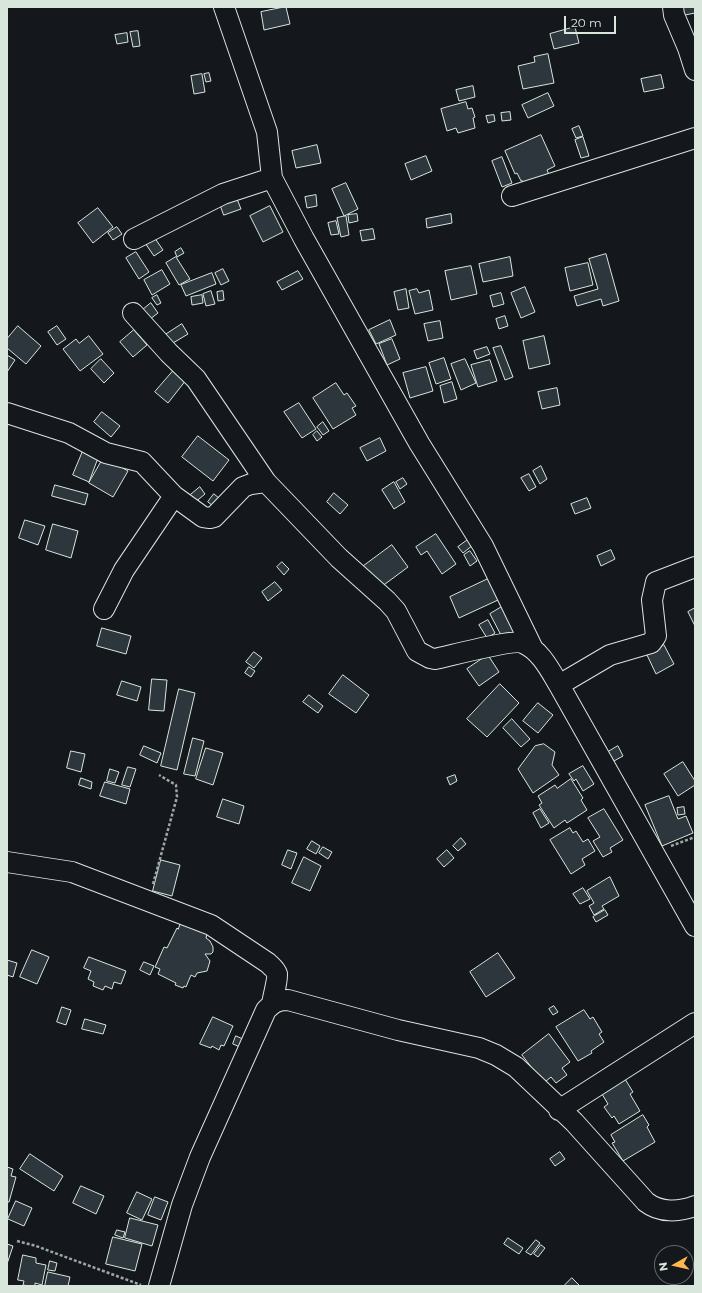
<!DOCTYPE html>
<style>
body{margin:0}
#map{position:relative;width:702px;height:1293px;overflow:hidden;background:#14181c;font-family:Montserrat,sans-serif}
canvas{display:block}
.frame{position:absolute;inset:0;border:8px solid #d8e6dc;pointer-events:none}
.north{position:absolute;left:654px;top:1245px;width:40px;height:40px;box-sizing:border-box;background:#14181c;border:1px solid #626a69;border-radius:50%;rotate:262deg;font-size:11px;font-weight:700;line-height:16px;text-align:center;color:#d8e6dc}
.north::after{content:'';display:block;margin:auto;width:14px;height:18px;background:#ffb74d;clip-path:polygon(50% 0,100% 100%,50% 72%,0 100%)}
.scale{position:absolute;left:564px;top:16px;width:52px;height:18px;box-sizing:border-box;border:2px solid #d8e6dc;border-top:0;padding-left:5px;font-size:12px;line-height:14px;white-space:nowrap;color:#d8e6dc;-webkit-text-stroke:3px #14181c;paint-order:stroke}
</style>
<div id="map">
<canvas width="702" height="1293"></canvas>
<div class="frame"></div>
<div class="north">N</div>
<div class="scale">20 m</div>
</div>
<script>
const ctx = document.querySelector('canvas').getContext('2d');
ctx.lineJoin = 'round';
function paint(path, color) {
  ctx.fillStyle = color;
  ctx.fill(path, 'evenodd');
}
function stroke(path, color, width, dash) {
  ctx.strokeStyle = color;
  ctx.lineWidth = width;
  ctx.lineCap = dash ? 'butt' : 'round';
  ctx.setLineDash(dash || []);
  ctx.stroke(path);
}
const building = new Path2D(`
 M286,7L290,24L264,30L261,12Z
 M679,7H695V13L680,16Z
 M575,27L579,43L554,49L550,34Z
 M138,31L140,46L133,47L130,32Z
 M127,33L128,42L117,44L115,35Z
 M548,54L554,83L523,89L518,66L535,62L534,57Z
 M209,73L211,81L206,82L204,74Z
 M202,74L205,92L194,94L191,76Z
 M661,75L664,88L644,92L641,79Z
 M473,86L475,97L459,101L456,90Z
 M548,93L554,106L528,118L522,105Z
 M466,102L468,109L472,108L475,117L473,118L475,128L458,133L456,128L447,131L441,109Z
 M510,112L511,120L502,121L501,113Z
 M494,115L495,121L488,123L486,116Z
 M579,126L583,136L576,138L572,129Z
 M541,135L555,166L547,170L550,177L526,188L523,181H521L517,173L515,174L505,151Z
 M583,137L589,156L581,158L575,140Z
 M317,145L321,163L296,168L292,151Z
 M426,156L432,171L411,180L405,164Z
 M502,157L512,183L502,187L492,161Z
 M346,183L358,209L344,216L332,189Z
 M316,195L317,206L307,208L305,197Z
 M218,198L237,199L241,209L224,215Z
 M270,206L283,232L263,242L250,216Z
 M98,208L113,227L93,243L78,223Z
 M357,214L358,221L349,223L348,215Z
 M451,214L452,223L427,228L426,219Z
 M346,216L349,235L341,237L337,218Z
 M336,221L339,234L331,235L328,223Z
 M117,227L122,234L113,240L108,233Z
 M373,229L375,239L362,241L360,231Z
 M152,234L163,250L154,256L143,240Z
 M181,248L184,253L177,257L175,252Z
 M136,252L149,272L139,279L126,258Z
 M606,254L619,301L603,306L601,299L577,306L574,296L598,289L589,259Z
 M176,257L190,279L179,285L166,263Z
 M510,257L513,276L483,282L479,264Z
 M588,263L593,285L570,291L565,268Z
 M471,266L477,294L451,300L445,271Z
 M223,269L229,281L221,285L215,273Z
 M162,270L170,284L152,295L144,280Z
 M298,271L303,279L282,290L277,282Z
 M212,273L216,284L186,296L181,285Z
 M525,287L535,312L521,318L511,293Z
 M406,289L409,308L398,310L394,292Z
 M417,289L419,293L429,290L433,310L415,314L409,291Z
 M211,291L215,304L206,306L203,294Z
 M223,291L224,300L218,301L217,292Z
 M501,293L504,304L493,307L490,296Z
 M157,295L161,303L157,305L152,298Z
 M202,295L203,303L192,305L191,297Z
 M151,303L158,313L146,322L139,313Z
 M505,316L508,326L499,329L496,319Z
 M390,320L396,335L376,344L369,330Z
 M440,321L443,338L428,341L424,324Z
 M182,324L188,334L168,346L162,337Z
 M18,326L41,346L26,364L7,348V339Z
 M57,326L66,339L57,345L48,332Z
 M134,330L147,345L133,357L120,342Z
 M89,336L103,354L80,371L63,349L76,339L79,343Z
 M544,336L550,364L529,369L523,341Z
 M392,339L400,359L387,365L379,344Z
 M501,346L513,377L505,380L493,348Z
 M487,347L490,354L477,359L474,351Z
 M7,355L15,360L7,372Z
 M444,358L451,379L436,384L429,363Z
 M101,359L114,373L104,383L91,369Z
 M465,359L476,383L461,390L451,364Z
 M490,360L497,381L478,387L471,365Z
 M426,367L433,391L410,398L403,373Z
 M174,370L186,380L168,403L155,392Z
 M452,382L457,399L444,403L440,386Z
 M336,383L344,395L347,393L356,406L352,408L356,415L333,429L313,398Z
 M557,388L560,405L542,409L538,392Z
 M299,403L316,429L302,438L284,412Z
 M102,412L120,426L111,437L94,422Z
 M323,422L329,431L323,435L317,427Z
 M317,431L322,437L317,441L313,435Z
 M198,436L229,460L213,481L182,457Z
 M380,438L386,451L367,461L360,448Z
 M83,451L98,458L89,482L73,475Z
 M104,457L128,471L113,497L89,483Z
 M541,466L547,479L540,484L533,471Z
 M529,474L536,487L529,491L521,478Z
 M403,478L407,484L400,489L396,482Z
 M394,482L405,502L394,509L382,490Z
 M55,485L88,494L85,505L52,496Z
 M200,487L205,494L193,504L188,497Z
 M334,493L348,505L340,514L327,502Z
 M214,494L220,499L214,507L208,502Z
 M587,498L591,508L575,514L571,504Z
 M25,520L45,526L38,545L19,538Z
 M53,524L78,531L71,558L46,550Z
 M436,534L456,564L442,574L427,551L421,555L416,547Z
 M469,539L473,545L463,553L458,547Z
 M392,545L408,567L377,590L361,568Z
 M611,550L615,559L601,566L597,556Z
 M470,551L477,561L470,566L464,555Z
 M282,562L289,569L284,575L277,567Z
 M488,579L498,600L459,618L450,597Z
 M275,582L282,590L268,601L262,592Z
 M505,605L519,631L503,639L490,614Z
 M695,608V626L688,612Z
 M488,620L495,633L487,638L479,625Z
 M102,628L131,636L126,654L97,646Z
 M664,645L674,664L656,674L647,655Z
 M254,652L262,658L254,668L246,662Z
 M488,655L499,672L479,686L467,669Z
 M249,667L255,671L251,677L245,673Z
 M343,675L369,695L356,713L329,694Z
 M152,679L167,680L164,711L149,710Z
 M122,681L141,687L137,701L117,695Z
 M500,684L519,703L487,737L467,719Z
 M179,689L195,693L177,770L161,766Z
 M309,695L323,706L318,713L303,702Z
 M538,703L553,715L538,733L523,721Z
 M512,719L530,739L521,747L503,728Z
 M193,738L204,741L195,776L184,774Z
 M544,744L555,752L552,765L559,775L533,793L518,769L535,746Z
 M144,746L161,753L157,763L140,755Z
 M618,746L623,756L614,761L608,752Z
 M206,748L223,753L213,785L196,779Z
 M71,751L85,754L81,772L67,768Z
 M683,762L695,781V785L678,796L664,774Z
 M583,766L594,784L583,791L576,779L574,781L569,774Z
 M128,767L136,769L130,787L122,785Z
 M110,769L119,772L115,783L107,781Z
 M455,775L457,781L450,785L447,778Z
 M81,778L92,782L91,789L79,785Z
 M571,779L583,798L581,800L587,810L567,823L565,820L554,828L539,805L542,803L538,796L555,785L557,788Z
 M105,782L130,789L126,804L100,796Z
 M669,796L678,819L686,816L693,833L662,846L645,805Z
 M223,799L244,806L239,824L217,817Z
 M684,807L685,814L678,815L677,808Z
 M540,809L549,823L541,828L533,813Z
 M604,809L623,840L610,848L612,852L603,857L593,841L600,837L588,818Z
 M570,828L573,833L576,831L583,842L588,839L595,851L582,859L585,865L571,874L550,840Z
 M461,838L466,844L458,851L453,846Z
 M312,841L320,846L316,854L307,849Z
 M323,847L332,852L328,859L319,853Z
 M288,850L297,853L291,869L282,865Z
 M447,850L454,858L444,867L437,859Z
 M304,857L321,866L310,891L292,883Z
 M161,860L180,865L172,896L153,891Z
 M610,877L619,896L602,906L604,909L594,915L589,906L594,903L587,891Z
 M583,888L590,899L580,904L573,894Z
 M605,910L608,915L596,922L593,917Z
 M181,922L207,934L206,938L210,941L213,947V952L211,954H205L210,961L207,971L197,973L195,977L191,975L186,987L184,986L183,988L175,985L176,983L158,974L160,969L155,967L164,947L167,948L177,928L178,929Z
 M32,950L49,957L37,984L20,977Z
 M498,953L515,978L486,997L470,972Z
 M89,957L126,971L121,984L114,982L112,989L105,986L103,990L93,986L94,982L88,979L91,971L84,968Z
 M7,960L17,963L13,977L7,975Z
 M144,962L154,966L150,975L140,970Z
 M554,1006L558,1012L553,1015L549,1009Z
 M62,1007L71,1010L66,1025L57,1022Z
 M584,1010L590,1019L593,1017L602,1032L599,1034L604,1042L591,1051L592,1053L578,1061L556,1027Z
 M213,1017L233,1026L224,1046L221,1045L219,1050L212,1046L211,1048L200,1044Z
 M85,1019L106,1025L103,1034L82,1029Z
 M549,1034L570,1062L562,1068L567,1075L556,1083L551,1077L545,1082L540,1075L538,1076L522,1055Z
 M236,1036L243,1039L240,1047L233,1044Z
 M625,1079L633,1092L630,1094L640,1111L619,1124L614,1116L612,1118L604,1107L608,1104L602,1094Z
 M643,1115L649,1125L647,1127L655,1142L623,1161L612,1143L615,1142L611,1135Z
 M560,1152L565,1159L555,1166L550,1159Z
 M30,1154L63,1176L54,1191L20,1169Z
 M7,1167L13,1169L11,1176L16,1177L9,1202H7Z
 M81,1186L104,1196L96,1214L73,1203Z
 M137,1192L152,1199L142,1220L127,1213Z
 M155,1197L168,1202L161,1220L148,1215Z
 M16,1201L32,1208L24,1226L8,1219Z
 M130,1218L158,1225L152,1246L125,1238Z
 M117,1230L125,1232L123,1238L115,1235Z
 M113,1237L142,1244L135,1271L106,1264Z
 M508,1238L523,1248L519,1254L504,1244Z
 M536,1240L540,1243L531,1255L526,1252Z
 M7,1244L13,1246L7,1264Z
 M541,1245L545,1248L538,1257L534,1254Z
 M23,1255L36,1258V1263L46,1265L42,1285L35,1283V1286H29L23,1285L24,1281L18,1280Z
 M50,1261L57,1263L55,1271L48,1270Z
 M48,1272L70,1277L68,1286H45Z
 M572,1278L580,1286H564Z`);
paint(building, '#2c363c');
stroke(building, '#d8e6dc', 1);
const minor = new Path2D(`
 M224,7L267,132L272,178L304,239L419,443L483,546L533,649
 M673,7L674,15L688,48L695,70
 M512,196L695,138
 M134,239L223,194L272,178
 M133,313L169,353L196,379L266,482L339,558L387,601L396,611L417,651L430,658L435,659C450,656 512,639 523,643C540,650 550,670 559,685L695,926
 M7,413L69,433L106,453L142,462L174,496L203,517L210,518L214,517L243,487L251,484L266,482
 M104,609L124,570L174,496
 M559,685L610,655L651,643L656,636L652,600L656,582L695,567
 M7,862L72,872L211,925L268,963C271,966 276,970 277,974C278,979 273,997 272,1004
 M559,1110L695,1023
 M159,1286L182,1205L200,1157L266,1010C273,1003 277,1000 288,1000L398,1030L479,1048L496,1055L516,1067L574,1122L646,1202C660,1213 679,1212 695,1206`);
stroke(minor, '#d8e6dc', 22);
stroke(new Path2D(`
 M671,846L695,837
 M153,884L177,797L176,785L159,775
 M17,1241L36,1246L141,1285`), '#9da8a2', 2.5, [3, 2]);
stroke(minor, '#14181c', 20);
</script>
